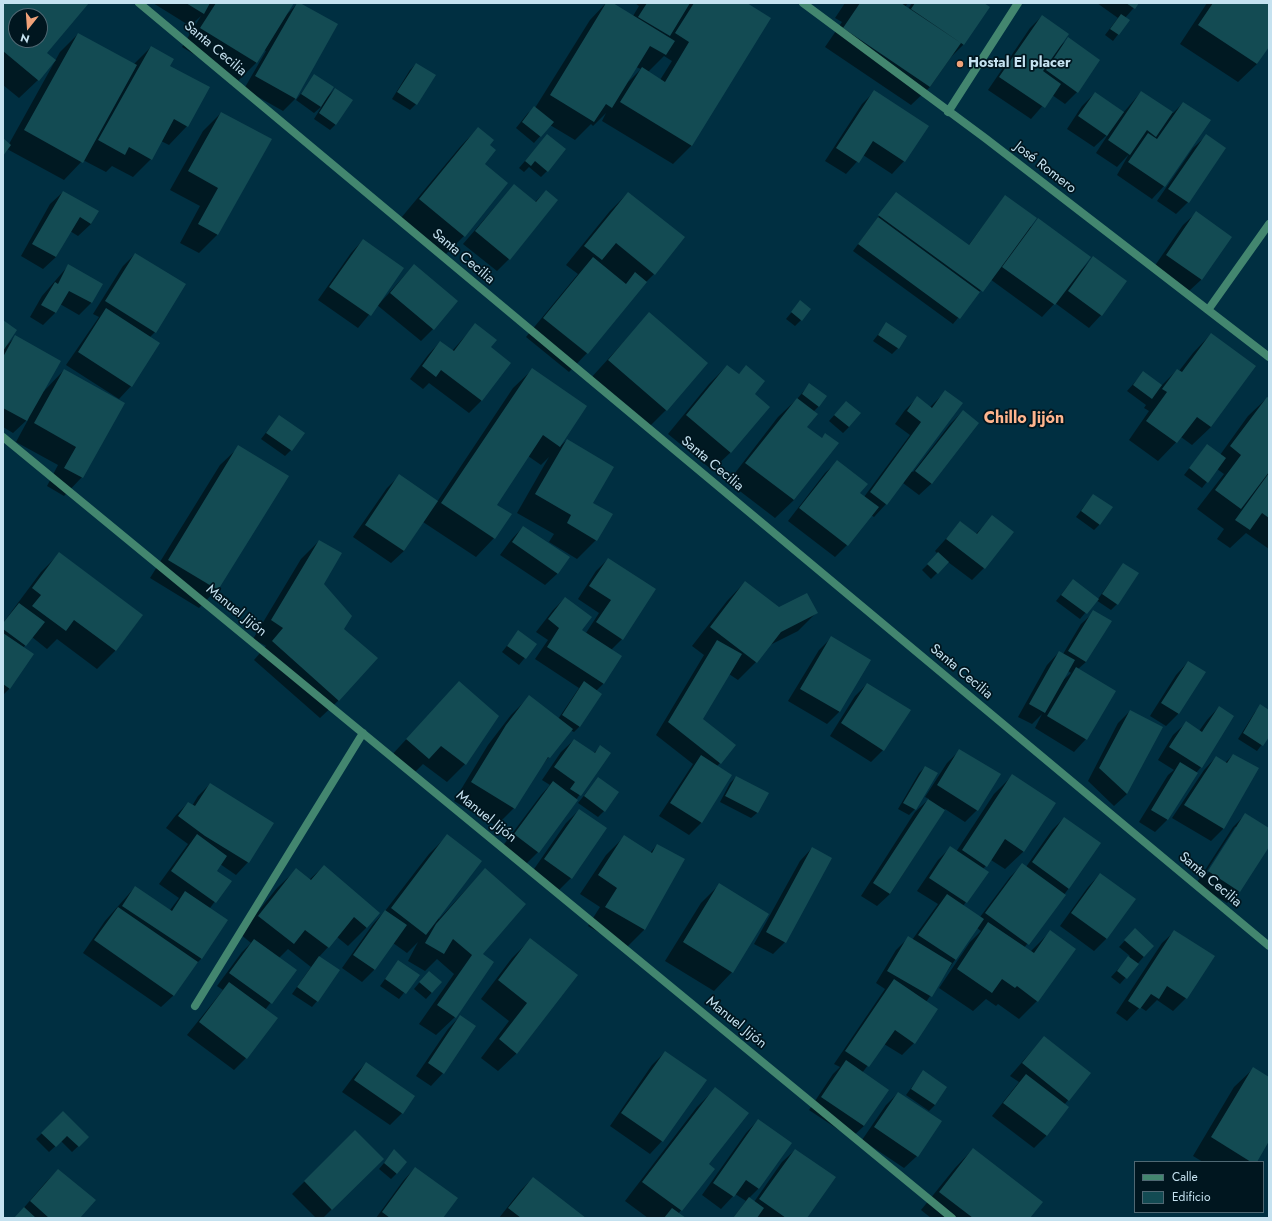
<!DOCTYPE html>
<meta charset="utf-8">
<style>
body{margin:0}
#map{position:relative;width:1272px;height:1221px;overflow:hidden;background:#002f41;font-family:Jost,sans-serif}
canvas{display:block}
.frame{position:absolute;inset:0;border:4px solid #c5e2f0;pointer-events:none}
.legend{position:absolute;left:1134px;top:1161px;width:130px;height:52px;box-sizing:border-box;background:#00161f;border:1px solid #4f6873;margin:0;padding:5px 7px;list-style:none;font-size:12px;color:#c5e2f0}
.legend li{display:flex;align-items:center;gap:8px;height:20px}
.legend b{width:20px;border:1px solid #4f6873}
.north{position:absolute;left:8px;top:8px;width:40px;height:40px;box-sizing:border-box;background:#00161f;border:1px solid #4f6873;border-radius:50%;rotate:197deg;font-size:11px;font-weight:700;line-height:16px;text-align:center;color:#c5e2f0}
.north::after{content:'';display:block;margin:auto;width:14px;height:18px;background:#f0a279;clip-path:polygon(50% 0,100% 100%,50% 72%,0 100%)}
</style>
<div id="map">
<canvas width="1272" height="1221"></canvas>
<div class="frame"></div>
<ul class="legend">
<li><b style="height:5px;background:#43866f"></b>Calle</li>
<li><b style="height:11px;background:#134b53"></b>Edificio</li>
</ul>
<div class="north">N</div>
</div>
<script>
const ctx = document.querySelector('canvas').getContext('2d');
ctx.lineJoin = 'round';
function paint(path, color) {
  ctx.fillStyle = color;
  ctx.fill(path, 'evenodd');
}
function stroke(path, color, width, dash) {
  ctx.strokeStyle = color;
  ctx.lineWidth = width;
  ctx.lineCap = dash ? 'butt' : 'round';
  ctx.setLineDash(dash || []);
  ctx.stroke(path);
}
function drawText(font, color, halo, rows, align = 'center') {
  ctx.font = font + ' Jost,sans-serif';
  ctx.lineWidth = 3.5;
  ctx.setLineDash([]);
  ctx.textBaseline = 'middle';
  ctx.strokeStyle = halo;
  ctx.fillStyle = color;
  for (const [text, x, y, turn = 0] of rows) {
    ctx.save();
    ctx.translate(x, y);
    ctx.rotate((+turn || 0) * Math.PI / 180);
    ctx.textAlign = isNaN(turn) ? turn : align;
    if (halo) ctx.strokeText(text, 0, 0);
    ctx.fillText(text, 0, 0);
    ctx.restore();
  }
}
paint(new Path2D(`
 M3,3H88L46,53L38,80L19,98L3,85ZM16,16H40V40H16Z
 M153,3H293L287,14L298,3L337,25L295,99L283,111L244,89L266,51L264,50L256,63L238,81L182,47L201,16L190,26Z
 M606,3H611L633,16L639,6L635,3H745L770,18L691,146L673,164L602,121L606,113L593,126L591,124L575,140L550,125L534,143L516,128L528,113L535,108L590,20ZM664,56L672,61L660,80L648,72ZM636,67L641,69L628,82Z
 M845,3H908L905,7L908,9L912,3H982L964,44L951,57L930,87L911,105L825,47L842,22L835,18Z
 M1097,3H1138L1125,18L1129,20L1113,41L1105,35L1118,18Z
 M1207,3H1269V45L1257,64L1238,82L1180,44Z
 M1042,16L1060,46L1068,39L1077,92L1065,104L1052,95L1031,119L988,90L1030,28Z
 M78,34L134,64L151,47L169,66L187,126L169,145L161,141L151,159L133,177L112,166L106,172L83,160L64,180L7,149L3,155V139L9,144L60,52Z
 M416,64V104L410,110L392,99L410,70Z
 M315,75L328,96L335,89L336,124L330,130L314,119L322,106L314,113L296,100Z
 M874,92L904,161L892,174L863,155L846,174L825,161L862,104Z
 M1141,92L1173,113L1183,103L1164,186L1152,199L1117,175L1129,154L1117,167L1096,153L1109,133L1094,147L1067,129L1082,106L1095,93L1123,113Z
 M221,113L270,140L217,235L199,253L180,243L200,206L170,190L203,131Z
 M478,128L489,145L464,236L446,254L401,218L460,147Z
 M547,135V171L541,177L529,167L524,172L519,168Z
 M1206,136L1188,202L1176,214L1157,201L1193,148Z
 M514,185L535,202L546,191L509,259L497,271L463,244Z
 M63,192L97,212L91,224L78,236L70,231L56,257L43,269L21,256L50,204Z
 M628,193L654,274L642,286L587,353L569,372L526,337L578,274L566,265L610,211Z
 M896,193L968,246L1005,196L1031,227L1038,219L1082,269L1094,257L1126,281L1101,315L1089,328L1055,303L1042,317L990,279L953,324L853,251Z
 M1196,213L1202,279L1189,291L1154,267L1183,225Z
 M363,240L380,303L414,265L433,329L421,341L377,305L358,328L318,300L351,253Z
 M135,254L155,332L150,337L131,386L119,399L66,365L99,317L93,314L123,266Z
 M68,266L102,284L91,303L79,315L60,304L55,313L43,325L30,317L42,296Z
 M800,302L801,320L795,326L786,319Z
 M649,314L666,410L648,428L590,379Z
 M3,321L7,345L16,336L44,391L64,370L82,477L64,496L47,486L58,465L16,442L29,418L13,433L3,427Z
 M887,323L898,348L892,354L873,341Z
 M475,325L489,347L510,363L481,401L469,413L429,383L423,389L410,379L428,355L440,342L452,351Z
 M1211,334V427L1192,445L1181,437L1158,461L1129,440L1149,411L1144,408L1146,405L1127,391L1143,373L1161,386L1177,370L1179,371L1193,353Z
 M727,366L738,375L746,367L753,394L731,452L712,470L668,434L709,384Z
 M532,370L586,406L559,447L567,440L592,503L596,540L577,559L549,542L554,534L517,513L549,457L541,465L528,456L495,505L494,538L476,557L423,522L404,551L391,563L353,537L387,488L399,476L437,502L513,388Z
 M809,385L819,406L813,412L806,427L821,439L826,434L838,443L794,500L775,518L728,482L778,417L797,399Z
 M945,392L911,471L913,472L950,424L963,411L932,483L919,495L903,483L886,504L874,517L871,515L847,545L835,557L788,521L825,473L838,461L859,493L864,497L910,435L895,424L905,410L917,398L930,407Z
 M1267,398L1269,400V549L1246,533L1230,548L1217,539L1224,529L1197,509L1224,474L1217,469L1202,488L1184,475L1207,445L1220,455L1248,416Z
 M846,402L849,427L843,433L829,421Z
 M279,416L291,450L285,456L261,439Z
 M239,447L217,589L199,608L150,578L220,465Z
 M1093,495L1100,524L1094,530L1076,517Z
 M992,517L984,568L972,580L948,562L931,579L922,570L938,554L935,551L961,522L976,534Z
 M523,527L558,573L545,585L500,555L511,540Z
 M319,541L322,584L343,629L339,700L320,718L254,660L266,646L253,639L301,559Z
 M59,554L142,616L115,651L97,669L57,639L47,649L32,637L23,648L10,688L3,695V623L41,572Z
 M608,559L622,639L611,650L604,683L596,691L579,727L574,732L570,730L540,768L514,808L496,826L454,801L488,745L511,715L529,697L558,719L579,688L535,659L548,640L536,632L553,610L565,598L581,630L586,633L599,613L578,599L596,571Z
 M1123,564L1117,604L1111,610L1096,600L1080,619L1056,601L1067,587L1098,599Z
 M745,582L779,608L817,612L798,631L768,646L756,662L738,680L729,674L702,719L720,763L717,766L731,775L701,823L689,835L659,816L693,764L656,735L704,655L692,646L727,601Z
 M1094,612L1086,662L1078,669L1086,739L1074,752L1035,728L1042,714L1032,724L1018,717L1047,665L1059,652L1063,654L1081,624ZM1068,671L1071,673L1062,681Z
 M518,632L536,644L519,665L502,652Z
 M831,638L870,660L839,712L827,724L788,701L819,650Z
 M1188,662L1204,673L1178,714L1166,726L1150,716L1176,675Z
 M459,682L465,764L447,782L423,764L410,777L389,758Z
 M867,684L883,750L871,762L830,736L855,696Z
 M1261,706L1269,711V735L1257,751L1238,739L1255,712Z
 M1219,707L1201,767L1196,773L1167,820L1155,832L1139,822L1168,775L1174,770L1158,760L1173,735L1186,723L1199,731L1207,720Z
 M1130,711L1127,794L1114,806L1088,781L1118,723Z
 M574,740L593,754L600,747L610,753L538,852L526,864L502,847L541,795L550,785L542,780L561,752Z
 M960,750L977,810L965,822L945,809L890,894L877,906L861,896L915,812L929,799L925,797L947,763Z
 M1233,755L1257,768L1223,829L1211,841L1172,818L1204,770L1216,757L1225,763Z
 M925,767L937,774L915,809L909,815L898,809L919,773Z
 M1012,776L1024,851L1005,869L991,860L983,869L987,872L963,906L980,917L1010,877L1022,865L1026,867L1052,830L1064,818L1069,888L1024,948L1030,952L1051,931L1037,1001L1019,1019L998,1004L996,1006L986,999L973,1011L939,988L970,942L981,931L977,928L926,1002L914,1043L902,1055L884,1044L862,1073L888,1090L864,1126L851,1138L809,1110L833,1074L840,1067L834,1064L885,989L876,983L896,950L909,937L912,940L938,904L917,891L938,860L950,848L956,852L994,794Z
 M736,777L757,813L751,818L720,802L730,783Z
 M598,778L604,811L598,817L578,803Z
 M210,784L248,862L236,875L220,864L215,871L230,881L210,908L201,959L193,967L174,995L161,1007L83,953L105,921L135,887L170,910L179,898L159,884L188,844L166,828L176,815L188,803L192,806L198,796Z
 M579,810L571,878L559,890L532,872L566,823Z
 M1246,814L1269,830V845L1239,891L1227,903L1196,884L1233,827ZM1235,827H1238L1206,876L1204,875Z
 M447,836L438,918L439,919L485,869L481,954L455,1017L436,1035L419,1024L454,974L437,959L425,971L408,961L418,942L407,953L393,943L374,970L362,982L342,968L373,924L385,911L429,854Z
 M624,837L650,853L657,845L644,930L626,948L588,926L600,907L580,894L606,855Z
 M812,848L785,942L773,954L754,944L800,861Z
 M324,866L367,927L348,946L337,937L319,957L317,1001L312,1007L292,994L311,967L288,949L279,958L295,970L265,1010L246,1058L234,1070L187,1035L223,990L217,986L242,952L251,943L240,934L277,888L296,870L309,880Z
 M1100,874L1107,938L1094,951L1060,926L1088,887Z
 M719,885L732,972L714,991L665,961L701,903Z
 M1175,931L1213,956L1186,998L1173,1011L1157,1000L1146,1011L1140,1007L1127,1021L1116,1013L1162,943Z
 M1129,936L1153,946L1120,984L1111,977L1130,956L1119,947Z
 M530,940L577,975L517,1053L498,1071L481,1058L509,1021L481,999L512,958Z
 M398,961L418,975L399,999L380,986Z
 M423,978L441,982L426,999L414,989Z
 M460,1016L443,1073L431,1086L416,1076L448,1029Z
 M1044,1037L1090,1073L1064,1105L1047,1135L1034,1148L992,1116L1019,1082L1010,1076Z
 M665,1052L662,1141L650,1154L610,1126L652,1065Z
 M366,1063L402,1113L390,1125L342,1092L354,1076Z
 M1253,1069L1269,1079V1139L1256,1162H1203L1193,1156L1234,1087Z
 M923,1072L935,1105L929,1111L906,1095Z
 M716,1088L708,1164L714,1169L678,1214L685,1218H648L625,1201L697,1107Z
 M898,1093L917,1156L904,1168L862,1140L886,1105Z
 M63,1113L88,1137L72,1152L61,1141L49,1152L36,1139Z
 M758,1120L790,1143L758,1189L749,1198L754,1202L782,1162L795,1150L806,1218H733L746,1201L735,1194L721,1209L702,1195L746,1133Z
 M355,1131L382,1159L323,1218H316L292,1194Z
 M973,1149L1029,1218H931L921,1210L955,1168Z
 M394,1151L397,1173L391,1179L379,1169Z
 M415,1168L442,1218H376L403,1181Z
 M58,1170L79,1218H15L46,1182Z
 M533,1178L584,1218H499L521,1190Z`), '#0007');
paint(new Path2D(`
 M5,3H89L47,53L56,60L39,81L3,51V5ZM16,16H40V40H16Z
 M186,3H210L204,14Z
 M216,3H294L257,63L200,28Z
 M297,3H300L338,24L296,99L255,76Z
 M606,3H613L675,41L666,55L650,46L612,108L606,104L594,122L550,95Z
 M647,3H690L670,36L638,17Z
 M694,3H747L771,18L692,146L620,102L642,67L665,82L689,42L675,33Z
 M860,3H901L961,43L930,87L843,28Z
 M915,3H984L990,7L964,45L911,9Z
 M1126,3H1139L1135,9Z
 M1213,3H1269V47L1257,64L1198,25Z
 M1121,14L1130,20L1119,35L1110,29Z
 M1042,15L1069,34L1043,71L1061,84L1045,108L999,77Z
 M78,33L137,65L83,163L24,130Z
 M1068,37L1100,60L1078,93L1046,70Z
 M151,46L174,59L170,66L210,87L188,127L174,119L152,160L129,147L125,155L98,140Z
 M416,63L436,75L417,105L397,92Z
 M314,74L334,87L321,107L301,94Z
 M335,88L353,100L336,125L319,113Z
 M874,90L929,126L905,162L873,141L859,163L836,148Z
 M1141,91L1173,112L1156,137L1147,130L1130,155L1108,140Z
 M1095,92L1124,112L1107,136L1078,116Z
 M1183,102L1211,120L1165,187L1128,162L1148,133L1157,139Z
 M534,106L554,122L541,137L522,122Z
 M221,112L272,139L218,235L198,224L218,188L188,171Z
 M478,127L494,140L490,145L496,150L485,164L508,183L465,237L419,199Z
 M547,134L566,149L548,172L535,161L531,166L525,161Z
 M1206,134L1226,148L1189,203L1168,189Z
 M3,138L11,145L3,156Z
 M514,184L536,202L546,190L558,200L510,260L475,231Z
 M63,191L99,211L91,224L80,217L56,257L32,244Z
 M628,192L685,237L655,275L616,243L602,260L584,246Z
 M896,192L969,245L1005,195L1037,218L983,292L878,215Z
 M1196,211L1232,237L1202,280L1166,255Z
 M878,217L980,292L960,319L858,244Z
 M1038,218L1091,257L1055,305L1002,267Z
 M363,239L404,268L371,316L329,287Z
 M135,253L186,284L156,333L105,301Z
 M1093,256L1127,281L1102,316L1068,291Z
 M593,257L626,284L635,272L647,282L588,354L543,318Z
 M68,264L103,284L92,303L69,291L56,313L41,305L55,282L58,284Z
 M414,264L458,301L434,330L390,293Z
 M800,300L811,309L802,321L791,312Z
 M106,308L160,343L132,387L78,352Z
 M649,312L708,363L667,411L608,360Z
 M3,320L17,330L3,351Z
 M886,322L907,336L899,349L878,335Z
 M475,323L497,340L491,347L511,363L482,401L441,370L436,377L422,366L440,341L454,351Z
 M1211,333L1256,366L1211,427L1197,417L1177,443L1146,421L1167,392L1162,389L1177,369L1182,372Z
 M15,335L61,361L27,421L3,408V357Z
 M727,365L739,374L746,365L765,381L755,394L770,407L731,453L686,415Z
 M532,368L587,406L560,447L543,435L497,505L512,514L495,539L441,503Z
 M64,369L125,403L83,478L64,468L76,447L34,423Z
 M1143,371L1162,385L1152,399L1133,385Z
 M809,383L827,396L819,407L802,394Z
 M945,390L963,403L887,505L870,492L921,422L907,411L917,396L932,408Z
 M1267,397L1269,398V472L1241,509L1215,490L1241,455L1230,446Z
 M797,398L818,414L807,427L822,438L825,433L839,443L794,500L745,463Z
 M846,401L861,413L849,427L834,415Z
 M963,410L979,423L932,484L915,471Z
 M279,415L305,433L292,451L266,433Z
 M567,439L614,467L593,503L613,514L597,541L567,523L571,515L535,494Z
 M1207,444L1226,458L1208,483L1189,468Z
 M238,445L289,476L218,590L168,560Z
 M837,460L868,484L860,493L879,507L848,546L799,508Z
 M1269,473V518L1262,513L1250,530L1235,520Z
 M399,474L438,501L404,551L365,525Z
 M1093,494L1113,507L1100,525L1081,511Z
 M992,515L1014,532L985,569L946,539L960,521L977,534Z
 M523,526L570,557L558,574L512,542Z
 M319,540L342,553L324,584L352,616L344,629L378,658L339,701L272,641L283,628L271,620Z
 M59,552L143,615L116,651L74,620L66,631L32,606L41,595L32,588Z
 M938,552L949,562L938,574L927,564Z
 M608,558L656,589L623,640L596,622L611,600L589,586Z
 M1123,563L1139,573L1118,605L1102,594Z
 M1073,579L1099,599L1087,614L1061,595Z
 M745,581L779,607L807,593L818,613L781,632L757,663L710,627Z
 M565,597L592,617L582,630L622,656L604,684L547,647L559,628L548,619Z
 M19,603L45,622L26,646L3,629V623Z
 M1093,610L1112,621L1086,662L1068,651Z
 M518,630L537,644L526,659L507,646Z
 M3,633L34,654L10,689L3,684Z
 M831,636L871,660L840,712L800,689Z
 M717,640L742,654L703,719L736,745L721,764L668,722Z
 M1059,651L1075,660L1045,713L1029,704Z
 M1188,661L1206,672L1179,714L1161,703Z
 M1076,667L1116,691L1087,740L1047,716Z
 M459,681L499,716L466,765L441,746L429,759L406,739Z
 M584,681L602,694L580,727L562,715Z
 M867,683L911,710L884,751L841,723Z
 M529,695L573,729L550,758L548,757L515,809L471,782L506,725Z
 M1260,704L1269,710V737L1263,746L1243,733Z
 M1219,706L1234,716L1202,768L1169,747L1186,721L1202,732Z
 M1130,710L1163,727L1127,794L1099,768Z
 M574,739L595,753L600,745L611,753L581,796L570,789L575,782L554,767Z
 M959,749L1001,774L978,811L937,785Z
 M1233,754L1259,768L1224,829L1184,805L1216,756L1227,763Z
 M701,755L732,775L702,823L670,803Z
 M1180,762L1198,773L1168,820L1151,810Z
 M925,766L938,773L916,810L903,803Z
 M1012,774L1056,803L1024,852L1005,839L987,867L962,850Z
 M736,776L769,793L758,813L725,796Z
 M598,777L619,792L605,812L584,796Z
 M553,781L578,800L539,853L514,834Z
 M210,783L274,823L249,863L205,836L178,816L188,802L195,806Z
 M928,799L945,810L890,894L873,883Z
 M579,809L607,828L572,879L544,859Z
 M1245,813L1269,828V847L1240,892L1208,871Z
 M1064,817L1101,843L1069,889L1032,862Z
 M197,834L227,856L217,871L232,881L216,903L171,871Z
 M447,834L482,861L426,935L391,908Z
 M624,835L652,853L657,844L685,859L645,930L605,907L617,888L598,875Z
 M950,846L989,872L967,903L929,878Z
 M812,847L832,858L786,943L766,932Z
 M1022,863L1066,895L1029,945L985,913Z
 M324,865L380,913L367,928L354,917L329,948L305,930L294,944L258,916L296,868L311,880Z
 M485,868L526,904L483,954L494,962L456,1018L437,1005L472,955L453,939L444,954L425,943L436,924Z
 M1100,873L1136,899L1107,939L1071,913Z
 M719,883L769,914L733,973L683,942Z
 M135,886L172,911L185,891L228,920L202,959L122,906Z
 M947,894L984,919L956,960L918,935Z
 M118,907L198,962L174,996L94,940Z
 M385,910L407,925L375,970L353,955Z
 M988,922L1034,953L1050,930L1076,949L1038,1002L1017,986L1015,988L1002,979L992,993L957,969Z
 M1135,928L1154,946L1144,957L1124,940Z
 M1174,930L1215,956L1187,999L1167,986L1159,999L1151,994L1140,1009L1128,1001Z
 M908,936L952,963L932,997L887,971Z
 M530,938L578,975L517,1054L499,1039L527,1003L498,980Z
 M254,939L297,970L272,1004L229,973Z
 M319,956L340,970L318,1002L297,987Z
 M1128,956L1139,964L1127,979L1117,971Z
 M398,960L420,975L406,994L385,979Z
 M429,971L442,982L432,993L419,982Z
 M894,979L938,1009L915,1044L895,1030L869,1067L845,1051Z
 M229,982L278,1018L247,1059L199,1022Z
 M460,1015L476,1026L444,1074L428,1063Z
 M1044,1036L1091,1073L1069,1101L1022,1063Z
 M665,1051L707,1080L663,1142L621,1113Z
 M846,1060L889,1090L864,1126L821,1097Z
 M366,1062L415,1096L403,1114L354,1080Z
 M1253,1067L1269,1077V1141L1257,1162H1251L1211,1137Z
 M923,1070L947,1087L935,1105L911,1089Z
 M1026,1074L1069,1107L1047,1136L1003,1103Z
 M715,1087L749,1113L709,1164L715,1169L682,1211L642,1182Z
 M898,1092L942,1121L918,1157L874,1127Z
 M63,1111L89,1137L79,1147L67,1136L56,1147L41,1133Z
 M758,1119L792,1143L759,1189L746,1180L734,1197L713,1183Z
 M355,1130L384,1159L332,1210L304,1181Z
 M973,1148L1043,1202L1030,1218H973L939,1192Z
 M394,1149L407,1162L397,1174L384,1163Z
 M795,1149L836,1177L807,1218H786L759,1199Z
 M415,1167L458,1198L443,1218H390L382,1212Z
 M58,1169L96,1200L80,1218H49L30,1201Z
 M533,1177L586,1218H521L508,1208Z
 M749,1197L764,1208L757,1218H733Z
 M24,1207L36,1218H14Z
 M672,1208L686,1218H664Z`), '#134b53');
stroke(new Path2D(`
 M139,3L1269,946
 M803,3L985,138L1269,357
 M948,112L1018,3
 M1208,310L1269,224
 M3,437L952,1218
 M195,1006L363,733`), '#43866f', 8);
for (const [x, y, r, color] of [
 [960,64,4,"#f0a279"]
]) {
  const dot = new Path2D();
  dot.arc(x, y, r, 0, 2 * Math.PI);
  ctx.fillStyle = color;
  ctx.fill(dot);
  stroke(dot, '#00161f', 1.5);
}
drawText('14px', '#c5e2f0', '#00161f', [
 ["Santa Cecilia",215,49,40],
 ["José Romero",1045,168,38],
 ["Santa Cecilia",463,257,40],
 ["Santa Cecilia",712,464,40],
 ["Manuel Jijón",236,611,39],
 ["Santa Cecilia",961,672,40],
 ["Manuel Jijón",486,817,39],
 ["Santa Cecilia",1210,880,40],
 ["Manuel Jijón",736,1023,39]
]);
drawText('bold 14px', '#c5e2f0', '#00161f', [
 ["Hostal El placer",968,64]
], 'left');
drawText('bold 16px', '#feb58e', '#00161f', [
 ["Chillo Jijón",1024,419]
]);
</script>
